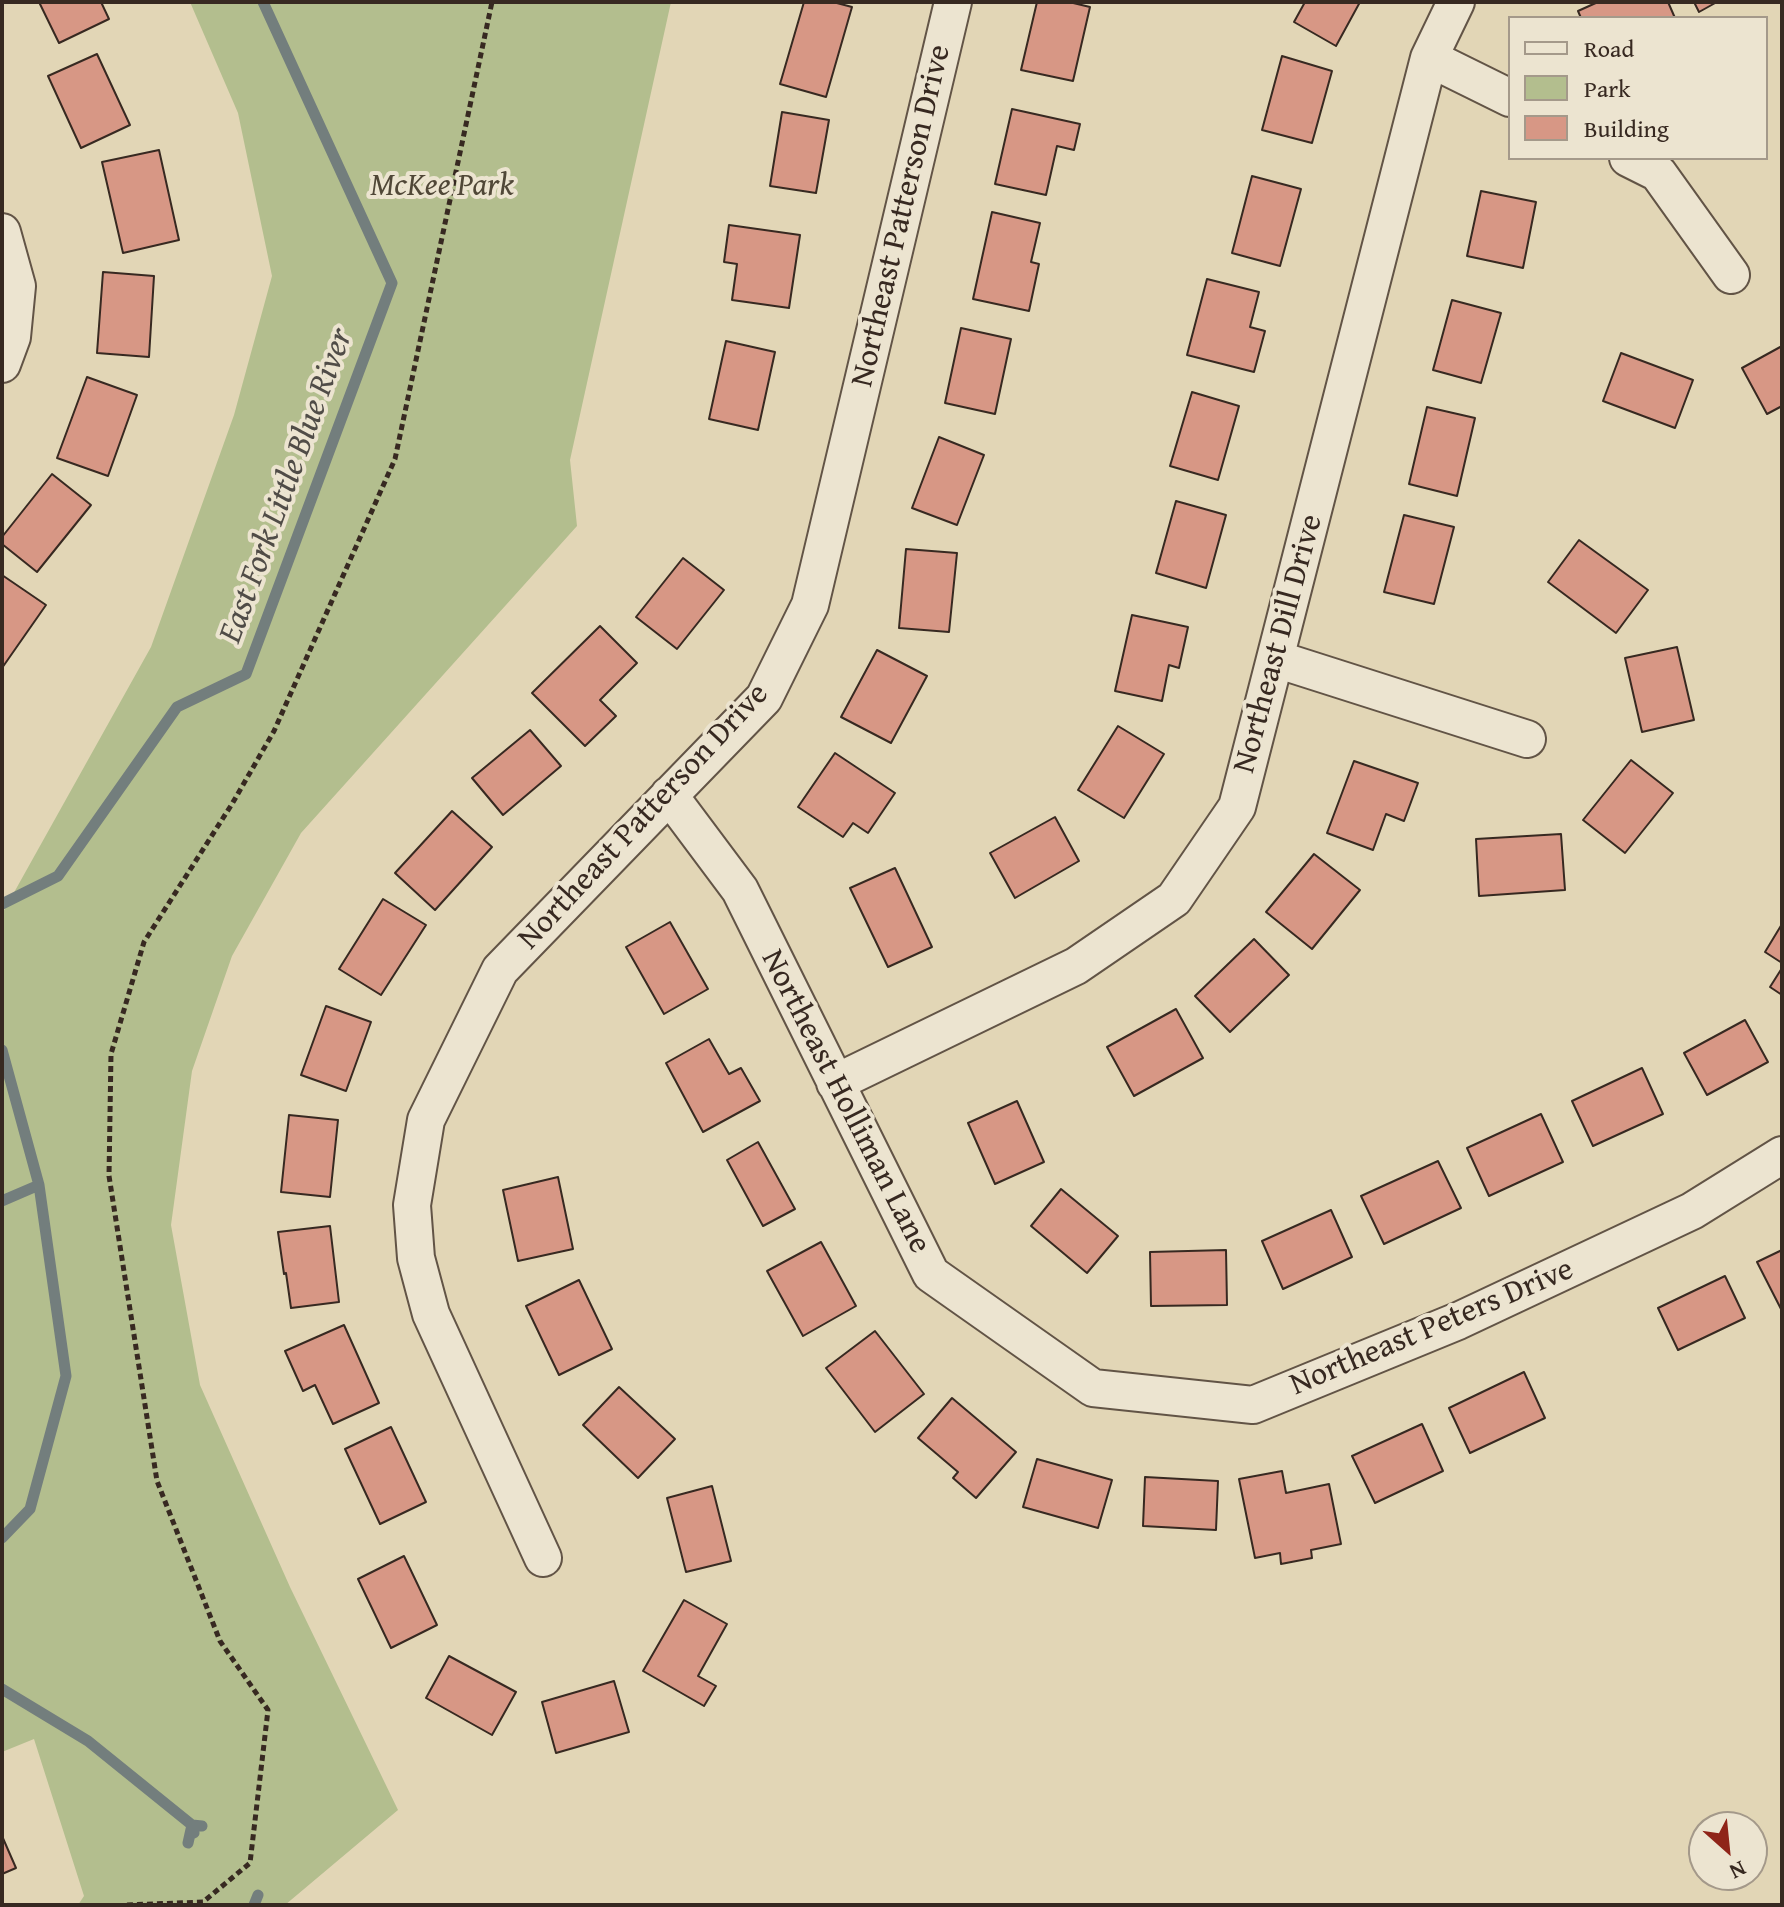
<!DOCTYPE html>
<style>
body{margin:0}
#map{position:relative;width:1784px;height:1907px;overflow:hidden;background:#e2d6b6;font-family:"Gentium Book Plus",serif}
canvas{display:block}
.frame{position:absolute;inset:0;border:4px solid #372921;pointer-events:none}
.legend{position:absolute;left:1508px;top:16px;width:260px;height:144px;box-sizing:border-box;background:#ece4d0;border:2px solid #a4998a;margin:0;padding:10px 14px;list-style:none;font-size:24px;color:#372921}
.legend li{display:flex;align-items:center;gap:16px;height:40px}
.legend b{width:40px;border:2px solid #a4998a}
.north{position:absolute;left:1688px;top:1811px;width:80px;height:80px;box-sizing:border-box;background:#ece4d0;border:2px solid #a4998a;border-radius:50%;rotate:153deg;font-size:22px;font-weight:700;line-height:32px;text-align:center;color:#372921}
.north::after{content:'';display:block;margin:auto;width:28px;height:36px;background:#8f2418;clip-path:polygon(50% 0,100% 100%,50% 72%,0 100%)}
</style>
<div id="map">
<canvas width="1784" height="1907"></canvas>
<div class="frame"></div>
<ul class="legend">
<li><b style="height:10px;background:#ece4d0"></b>Road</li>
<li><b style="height:22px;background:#b3be8e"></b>Park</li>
<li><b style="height:22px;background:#d79785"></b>Building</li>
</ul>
<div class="north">N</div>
</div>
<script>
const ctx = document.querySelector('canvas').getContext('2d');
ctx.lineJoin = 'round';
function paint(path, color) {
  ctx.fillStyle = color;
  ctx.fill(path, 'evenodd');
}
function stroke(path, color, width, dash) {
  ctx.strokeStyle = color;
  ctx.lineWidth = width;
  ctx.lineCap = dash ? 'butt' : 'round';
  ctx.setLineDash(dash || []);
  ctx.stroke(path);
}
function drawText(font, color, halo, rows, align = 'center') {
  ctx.font = font + ' "Gentium Book Plus",serif';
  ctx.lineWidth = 8;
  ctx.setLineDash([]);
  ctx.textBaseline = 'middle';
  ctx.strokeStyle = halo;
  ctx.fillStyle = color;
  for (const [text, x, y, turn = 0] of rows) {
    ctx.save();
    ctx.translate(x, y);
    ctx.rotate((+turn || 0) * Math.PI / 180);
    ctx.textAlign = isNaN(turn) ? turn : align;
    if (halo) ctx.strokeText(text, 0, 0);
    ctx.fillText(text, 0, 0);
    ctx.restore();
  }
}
paint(new Path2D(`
 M190,2H671L570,460L577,526L301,833L232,956L192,1071L171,1225L200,1385L290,1587L398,1810L285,1905H78L84,1896L34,1739L2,1752V914L151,647L234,415L272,276L238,113Z`), '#b3be8e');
stroke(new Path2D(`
 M2,904L58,876L177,707L246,674L392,283L263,2
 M2,1050L39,1185L66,1376L30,1509L2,1538
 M2,1201L39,1185
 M2,1689L88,1741L192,1825L194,1833
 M188,1843L192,1825L202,1826
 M254,1905L258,1895`), '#737e7d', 11);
const building = new Path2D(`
 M39,2H101L109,19L59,43Z
 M804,2H833L852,7L826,97L780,84Z
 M1037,2H1069L1090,7L1073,81L1021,70Z
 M1305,2H1360L1336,46L1294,22Z
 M1598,2H1668L1675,18H1581L1578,11Z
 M1694,2H1717L1699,12Z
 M97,54L130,125L81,148L48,76Z
 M1282,56L1332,71L1312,143L1262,130Z
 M1012,109L1080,124L1074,150L1057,146L1046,195L995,184Z
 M782,112L829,120L816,193L770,186Z
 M159,150L179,240L123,253L102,162Z
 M1252,176L1301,189L1280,266L1232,253Z
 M1481,191L1536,202L1523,268L1467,256Z
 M992,212L1040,223L1031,262L1039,264L1029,311L973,299Z
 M729,225L800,235L789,308L732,300L737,264L724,262Z
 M103,272L154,276L149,357L97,353Z
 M1207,279L1259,292L1250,327L1265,331L1254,372L1187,355Z
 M1452,300L1501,313L1481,383L1433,370Z
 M961,328L1011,339L995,414L945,403Z
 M726,341L775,352L758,430L709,419Z
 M1782,346V406L1767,414L1742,368Z
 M1621,353L1693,380L1675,428L1603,401Z
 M87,377L137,395L108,476L57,458Z
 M1192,392L1239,406L1218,480L1170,466Z
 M1427,407L1475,418L1457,496L1409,484Z
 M939,437L984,455L957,525L912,508Z
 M52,474L91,505L37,572L2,544V537Z
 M1176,501L1226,515L1206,588L1156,573Z
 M1404,515L1454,527L1434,604L1384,592Z
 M1579,540L1648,590L1616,633L1548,582Z
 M906,549L957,553L949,632L899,628Z
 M683,558L724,590L677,649L636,617Z
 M2,575L46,605L2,668Z
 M1132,615L1188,627L1179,668L1169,665L1162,701L1115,691Z
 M600,626L637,663L600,700L616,716L585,746L532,693Z
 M1677,647L1694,720L1642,732L1625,658Z
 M877,650L927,676L891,743L841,717Z
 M1118,726L1164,754L1124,818L1078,790Z
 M530,730L561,766L503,815L472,778Z
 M835,753L895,793L868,833L853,823L843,837L798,807Z
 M1631,760L1673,793L1625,853L1583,820Z
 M1354,761L1418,783L1404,821L1386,814L1373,850L1327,833Z
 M452,811L492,847L435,910L395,873Z
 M1055,817L1079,861L1015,898L990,853Z
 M1561,834L1565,890L1479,896L1476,839Z
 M1314,854L1360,890L1312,949L1266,912Z
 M895,868L932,947L888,967L850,888Z
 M383,899L426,925L381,995L339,969Z
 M670,922L708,989L664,1014L626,947Z
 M1782,924V963L1765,952Z
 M1254,939L1289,975L1230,1032L1195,996Z
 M1782,968V995L1770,987Z
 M326,1006L371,1022L346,1091L301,1075Z
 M1176,1009L1203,1058L1134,1096L1107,1047Z
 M1745,1020L1768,1062L1707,1095L1684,1053Z
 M709,1039L729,1074L741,1068L760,1101L703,1132L666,1063Z
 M1642,1068L1663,1114L1593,1146L1572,1101Z
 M1017,1101L1044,1162L995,1184L968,1123Z
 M1541,1114L1563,1162L1489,1196L1467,1148Z
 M289,1115L338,1120L330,1197L281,1192Z
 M758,1142L795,1209L763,1226L727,1160Z
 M1438,1161L1461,1208L1384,1244L1361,1196Z
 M558,1177L573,1249L518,1261L503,1190Z
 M1061,1189L1118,1236L1087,1273L1031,1226Z
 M1331,1210L1352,1257L1283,1289L1262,1241Z
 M330,1226L339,1302L291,1308L286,1273L284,1274L278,1232Z
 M821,1242L856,1306L803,1336L767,1271Z
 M1226,1250L1227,1305L1151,1306L1150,1252Z
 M1782,1250V1311L1757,1262Z
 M1725,1276L1745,1318L1678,1350L1658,1308Z
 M579,1280L612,1349L559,1375L526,1306Z
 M344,1325L379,1403L333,1424L315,1385L303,1391L285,1351Z
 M875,1331L924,1394L875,1432L826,1368Z
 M1524,1372L1545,1418L1470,1453L1449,1408Z
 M619,1387L675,1439L638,1478L583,1425Z
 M952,1398L1016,1452L976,1498L953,1478L958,1472L918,1438Z
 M1422,1424L1443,1471L1375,1503L1352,1456Z
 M391,1427L426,1502L380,1524L345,1449Z
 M1037,1459L1112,1480L1098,1528L1023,1507Z
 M1282,1471L1286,1493L1329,1484L1341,1544L1311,1550L1312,1558L1281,1564L1280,1553L1255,1558L1239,1479Z
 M1145,1477L1218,1481L1216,1530L1143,1526Z
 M712,1486L731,1561L686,1572L667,1498Z
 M404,1556L437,1625L391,1648L358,1579Z
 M684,1600L727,1624L698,1676L716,1686L704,1706L643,1671Z
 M449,1656L516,1692L492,1735L426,1698Z
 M614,1681L629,1732L556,1753L542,1702Z
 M2,1836L16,1868L2,1874Z`);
paint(building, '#d79785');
stroke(building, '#372921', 2);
const minor = new Path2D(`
 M1429,58L1510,98
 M1628,158L1658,173L1731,275
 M2,232L17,286L12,337L2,364
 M1276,659L1527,739
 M669,795L740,890L931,1274L1093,1388L1253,1405L1458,1321L1692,1211L1782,1155
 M835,1083L1076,966L1174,899L1237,807L1429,58L1456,2
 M543,1558L431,1314L416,1258L412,1205L426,1120L500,970L764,698L810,605L953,2`);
stroke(minor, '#625446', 40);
stroke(new Path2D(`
 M127,1905L203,1902L250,1863L268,1710L220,1641L157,1481L109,1176L111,1054L144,942L232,804L274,731L395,459L492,2`), '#372921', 5, [6, 4]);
stroke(minor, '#ece4d0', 36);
drawText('italic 32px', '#504737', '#ece4d0', [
 ["McKee Park",442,187]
]);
drawText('32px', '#372921', '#ece4d0', [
 ["Northeast Patterson Drive",902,216,-77],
 ["Northeast Dill Drive",1279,644,-75],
 ["Northeast Patterson Drive",644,817,-47],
 ["Northeast Holliman Lane",845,1102,63],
 ["Northeast Peters Drive",1432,1328,-23]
]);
drawText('italic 34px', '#504c47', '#ece4d0', [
 ["East Fork Little Blue River",287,486,-70]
]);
</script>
